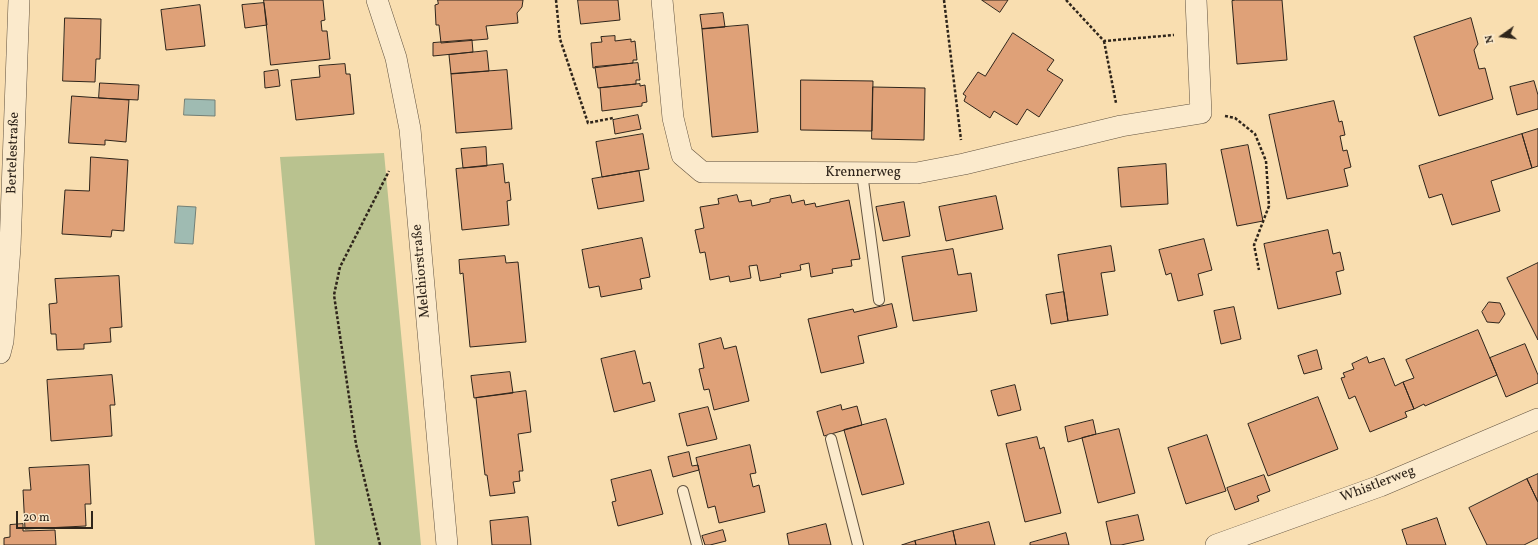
<!DOCTYPE html>
<meta charset="utf-8">
<style>
body{margin:0}
#map{position:relative;width:1538px;height:545px;overflow:hidden;background:#f9deb0;font-family:Vollkorn,serif}
canvas{display:block}
.north{position:absolute;left:1482px;top:16px;width:40px;height:40px;-webkit-text-stroke:3px #fbeacc;paint-order:stroke;rotate:256deg;font-size:11px;font-weight:700;line-height:16px;text-align:center;color:#2f251b}
.north::after{content:'';display:block;margin:auto;width:14px;height:18px;background:#2f251b;clip-path:polygon(50% 0,100% 100%,50% 72%,0 100%)}
.scale{position:absolute;left:16px;top:511px;width:77px;height:18px;box-sizing:border-box;border:2px solid #2f251b;border-top:0;padding-left:5px;font-size:12px;line-height:14px;white-space:nowrap;color:#2f251b;-webkit-text-stroke:3px #fbeacc;paint-order:stroke}
</style>
<div id="map">
<canvas width="1538" height="545"></canvas>
<div class="north">N</div>
<div class="scale">20 m</div>
</div>
<script>
const ctx = document.querySelector('canvas').getContext('2d');
ctx.lineJoin = 'round';
function paint(path, color) {
  ctx.fillStyle = color;
  ctx.fill(path, 'evenodd');
}
function stroke(path, color, width, dash) {
  ctx.strokeStyle = color;
  ctx.lineWidth = width;
  ctx.lineCap = dash ? 'butt' : 'round';
  ctx.setLineDash(dash || []);
  ctx.stroke(path);
}
function drawText(font, color, halo, rows, align = 'center') {
  ctx.font = font + ' Vollkorn,serif';
  ctx.lineWidth = 3;
  ctx.setLineDash([]);
  ctx.textBaseline = 'middle';
  ctx.strokeStyle = halo;
  ctx.fillStyle = color;
  for (const [text, x, y, turn = 0] of rows) {
    ctx.save();
    ctx.translate(x, y);
    ctx.rotate((+turn || 0) * Math.PI / 180);
    ctx.textAlign = isNaN(turn) ? turn : align;
    if (halo) ctx.strokeText(text, 0, 0);
    ctx.fillText(text, 0, 0);
    ctx.restore();
  }
}
paint(new Path2D(`
 M384,153L421,545H315L280,157Z`), '#b9c28f');
const water = new Path2D(`
 M185,99L215,100V116L184,115Z
 M178,206L196,207L193,244L175,243Z`);
paint(water, '#9fbbb2');
stroke(water, '#727f76', 1);
const building = new Path2D(`
 M264,0H323L325,20L321,21L322,31H327L330,59L271,65Z
 M438,0H523L522,7L517,13L518,23L486,26L488,39L441,43L439,25H436L435,5L438,4Z
 M578,0H618L620,20L581,24Z
 M982,0H1008L1000,12Z
 M1236,0H1282L1287,60L1237,64L1232,1Z
 M264,3L267,25L245,28L242,5Z
 M200,5L205,46L166,50L161,10Z
 M723,13L725,27L702,29L700,15Z
 M65,18L101,19L100,59H96L95,82L63,81Z
 M1471,18L1478,44L1474,50L1479,69L1485,68L1493,99L1439,116L1414,37Z
 M748,25L758,132L712,137L702,29Z
 M1013,33L1054,60L1047,70L1063,80L1039,117L1027,109L1017,125L994,111L990,118L964,101L966,96L963,94L978,72L985,76Z
 M615,36V41L631,39V42L635,41L637,60H633V63L593,68L591,43L602,42L601,37Z
 M472,40L473,52L433,56V43Z
 M487,51L489,71L451,74L449,55Z
 M638,63L640,80H636V84L598,88L595,67Z
 M345,64L346,74H350L354,114L296,120L291,80L320,77L319,66Z
 M278,70L280,86L265,88L264,72Z
 M507,70L512,129L456,133L451,74Z
 M801,80L873,81L872,131L801,130Z
 M1534,81L1538,95V109L1517,115L1510,87Z
 M100,83L139,85L138,100L99,98Z
 M640,84V86L645,85L647,102L642,103V106L602,111L600,88Z
 M873,87L925,88L924,140L872,139Z
 M72,96L129,100L126,142L105,140V145L69,143Z
 M1334,101L1339,122L1342,121L1345,135L1340,136L1343,151L1347,150L1351,167L1344,169L1348,186L1287,199L1269,115Z
 M638,115L641,129L615,134L613,120Z
 M1538,129V166L1532,168L1522,134Z
 M643,134L649,169L602,177L596,142Z
 M1522,134L1532,168L1491,181L1500,211L1452,225L1442,194L1429,198L1419,166Z
 M1248,145L1263,221L1237,226L1221,150Z
 M486,147L487,166L463,168L461,149Z
 M91,157L128,160L124,231L112,230L111,237L62,234L65,190L89,191Z
 M503,164L505,183L509,182L511,200L507,201L509,225L462,230L456,169Z
 M1166,164L1168,204L1121,207L1118,168Z
 M639,171L644,201L598,209L592,179Z
 M737,195L739,202L751,200L752,206L770,202V199L790,195L792,203L804,200L805,205L815,203L816,207L849,200L860,259L851,260L852,266L832,269L833,273L811,277L809,263L800,265L801,270L780,274L781,277L760,281L757,265L749,266L751,278L730,282L729,276L710,280L705,252L700,253L695,230L704,228L700,207L719,204L718,199Z
 M996,196L1003,229L946,241L939,207Z
 M904,202L910,236L883,241L876,207Z
 M1328,230L1333,254L1340,252L1344,270L1336,272L1341,294L1278,309L1264,244Z
 M642,238L650,277L640,279L642,289L601,297L599,286L589,288L582,250Z
 M1204,239L1212,270L1198,274L1203,295L1178,301L1171,273L1166,275L1159,250Z
 M1111,246L1115,271L1101,273L1108,315L1068,321L1058,255Z
 M953,249L958,275L971,273L977,311L913,321L902,257Z
 M505,256L506,263L518,262L526,342L470,347L463,273L460,274L459,260Z
 M1538,263V340L1507,278Z
 M119,276L122,327L110,328L111,342L84,344V349L57,350L56,334H51L49,304L57,303L55,279Z
 M1064,292L1068,321L1051,324L1046,295Z
 M1489,302L1500,303L1505,314L1499,323L1487,322L1482,312Z
 M892,304L897,327L858,336L864,363L821,373L808,319L853,309L854,312Z
 M1234,307L1241,339L1221,344L1214,311Z
 M1478,330L1497,375L1425,406L1424,404L1414,409L1403,382L1414,378L1406,360Z
 M721,338L724,349L736,346L749,401L714,410L709,389L704,390L699,369L704,368L699,344Z
 M1525,344L1538,375V383L1506,397L1490,358Z
 M1317,350L1322,369L1304,374L1298,356Z
 M635,351L643,384L650,382L655,401L614,412L601,359Z
 M1367,357L1369,363L1384,358L1395,386L1403,382L1414,409L1405,412L1407,417L1370,432L1355,396L1349,399L1341,378L1345,377L1343,373L1354,369L1352,364Z
 M510,372L513,393L474,398L471,376Z
 M112,375L115,405H110L112,436L51,441L47,380Z
 M1015,385L1021,410L998,416L991,391Z
 M526,391L531,432L518,434L523,471H519L520,481L513,482L515,493L490,496L487,475H485L476,398Z
 M1318,397L1338,449L1268,476L1248,424Z
 M841,405L842,410L857,406L862,425L824,436L817,412Z
 M708,407L717,439L687,446L679,414Z
 M886,419L904,484L862,495L844,430Z
 M1093,420L1096,434L1068,442L1065,427Z
 M1119,429L1135,493L1098,503L1082,438Z
 M1207,435L1226,491L1186,504L1168,448Z
 M1037,437L1040,449L1044,447L1061,513L1025,522L1006,444Z
 M750,445L756,473L750,474L753,487L759,485L765,512L719,523L715,506L708,508L696,458Z
 M689,452L692,466L698,465L699,470L673,477L668,457Z
 M89,465L91,504H85L86,526L25,529L23,490H31L29,468Z
 M651,470L663,514L618,526L612,502L616,501L611,480Z
 M1538,474V502L1527,479Z
 M1264,475L1270,491L1257,496L1259,501L1235,510L1227,488Z
 M1527,479L1538,502V538L1524,545H1487L1469,508Z
 M1138,515L1144,540L1121,545H1111L1106,522Z
 M528,517L531,545H492L490,521Z
 M1437,518L1446,545H1407L1402,530Z
 M989,522L995,545H956L953,531Z
 M23,524V531L55,530L56,545H4V538L10,537V525Z
 M826,524L831,545H789L787,534Z
 M723,530L726,541L710,545H705L702,536Z
 M953,531L956,545H916L915,541Z
 M1066,533L1069,545H1030V543Z
 M915,541L916,545H902Z`);
paint(building, '#dfa178');
stroke(building, '#2f251b', 1);
const lane = new Path2D(`
 M862,173L879,300
 M831,439L858,545
 M683,491L697,545`);
const street = new Path2D(`
 M377,0L396,58L410,129L447,545
 M662,0L673,118L682,155L702,172L917,173L964,164L1121,126L1201,113L1196,0
 M0,353L3,341L10,247L19,0
 M1216,545L1380,486L1538,419`);
stroke(lane, '#625340', 12);
stroke(street, '#625340', 22);
stroke(new Path2D(`
 M556,0L560,39L588,123L613,118
 M944,0L961,140
 M1066,0L1104,41L1174,35
 M1104,41L1116,103
 M1225,116L1235,118L1255,134L1266,161L1269,206L1254,245L1259,270
 M380,545L356,444L334,295L340,267L389,171`), '#2f251b', 2.5, [3, 2]);
stroke(lane, '#fbeacc', 10);
stroke(street, '#fbeacc', 21);
drawText('14px', '#2f251b', '#fbeacc', [
 ["Bertelestraße",14,153,-88],
 ["Krennerweg",863,173],
 ["Melchiorstraße",422,271,-95],
 ["Whistlerweg",1378,485,-21]
]);
</script>
